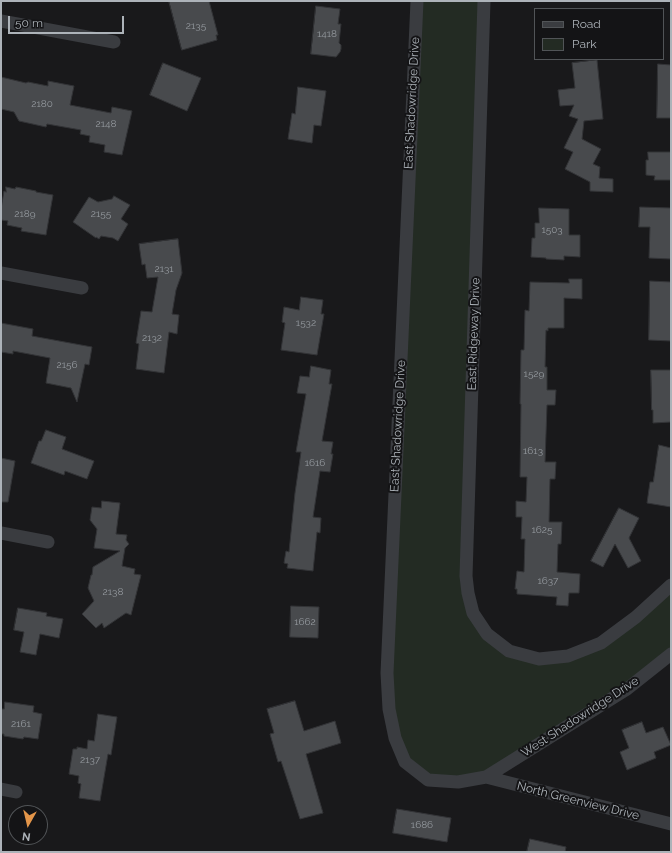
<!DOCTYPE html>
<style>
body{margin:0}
#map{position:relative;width:672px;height:853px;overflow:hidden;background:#19191b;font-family:Raleway,sans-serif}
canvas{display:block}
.frame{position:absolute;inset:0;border:2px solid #adb3b9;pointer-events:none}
.legend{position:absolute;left:534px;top:8px;width:130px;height:52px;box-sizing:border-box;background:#141416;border:1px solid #515457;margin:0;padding:5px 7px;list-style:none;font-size:12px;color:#adb3b9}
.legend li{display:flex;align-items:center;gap:8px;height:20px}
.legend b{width:20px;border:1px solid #515457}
.north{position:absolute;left:8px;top:805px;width:40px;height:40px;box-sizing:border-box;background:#141416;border:1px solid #515457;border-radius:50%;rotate:188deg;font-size:11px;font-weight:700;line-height:16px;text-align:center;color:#adb3b9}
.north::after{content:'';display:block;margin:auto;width:14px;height:18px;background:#e39549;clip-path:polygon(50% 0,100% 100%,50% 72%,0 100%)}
.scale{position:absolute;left:8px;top:16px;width:116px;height:18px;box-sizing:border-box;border:2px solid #adb3b9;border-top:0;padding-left:5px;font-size:12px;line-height:14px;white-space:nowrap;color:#adb3b9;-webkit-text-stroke:3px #141416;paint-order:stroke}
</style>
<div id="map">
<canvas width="672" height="853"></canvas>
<div class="frame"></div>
<ul class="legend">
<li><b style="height:5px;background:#3a3c40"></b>Road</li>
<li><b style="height:11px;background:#232b23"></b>Park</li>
</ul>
<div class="north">N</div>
<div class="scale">50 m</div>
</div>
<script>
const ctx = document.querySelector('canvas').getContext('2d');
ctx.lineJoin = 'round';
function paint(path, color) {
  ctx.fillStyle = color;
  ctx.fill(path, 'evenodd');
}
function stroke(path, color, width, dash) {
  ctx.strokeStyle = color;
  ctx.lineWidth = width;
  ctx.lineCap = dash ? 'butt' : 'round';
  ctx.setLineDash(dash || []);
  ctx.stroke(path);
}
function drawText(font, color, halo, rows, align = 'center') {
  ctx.font = font + ' Raleway,sans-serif';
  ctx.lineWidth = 4;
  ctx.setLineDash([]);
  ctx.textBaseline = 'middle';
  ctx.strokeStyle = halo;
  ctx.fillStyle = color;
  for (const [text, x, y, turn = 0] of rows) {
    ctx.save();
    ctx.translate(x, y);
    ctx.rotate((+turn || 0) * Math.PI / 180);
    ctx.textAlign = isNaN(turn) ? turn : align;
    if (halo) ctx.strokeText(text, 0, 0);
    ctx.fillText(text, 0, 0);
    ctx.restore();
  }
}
paint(new Path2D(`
 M417,1H484L466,576L487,634L539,659L601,643L671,585V654L486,777L428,780L405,762L389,709Z`), '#232b23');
const building = new Path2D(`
 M169,1H209L218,35H216L217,40L182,50Z
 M316,6L340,9L338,24H341L339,43L341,45V49L340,52L336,57L311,54Z
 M597,60L603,119L584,121L582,139L601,149L593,164L600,167L599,178L613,179V192L590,191V182L565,169L573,152L564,148L578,119L569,116L574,105L560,106L558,90L575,88L572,63Z
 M163,63L201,78L187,111L150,95Z
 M658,64L671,65V118H657Z
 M1,77L26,83L28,82L48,86V81L74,86L70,105L111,113L112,107L132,111L122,155L104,152L105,145L89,142L90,136L80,134L81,130L47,124L46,127L19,121L14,112L1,109Z
 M298,87L326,91L321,126L314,125L312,143L288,139L292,113L295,114Z
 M648,152H671V180H654L655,176L646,175V160H648Z
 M6,187L15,189L16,187L36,191V192L53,195L46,235L21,231L22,228L7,225L8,221L1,220V209L4,191L6,192Z
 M114,196L130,205L121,219L128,224L118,241L113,238L101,236L99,239L96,237V238L73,222L89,197L98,202L112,199Z
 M640,207L671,208V259L649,258L650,227H639Z
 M539,208L569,209V235H580V257L564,256V260L546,259V258L531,257L532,238H535V223H539Z
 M178,239L182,273L176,290L172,314L179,315L177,334L169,332L164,373L136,369L139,344L136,343L141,311L152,312L158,277L147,278L145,264L142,265L139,244Z
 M569,279H582V299L564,298V328H548V331L546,330L545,367H547V390H556L555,405H547L545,462H556L555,479H550L549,522H562L561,544H558L557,572L580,574L579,593H569L568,606L556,605L557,597L517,594V589H515L517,571L524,572L525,539H521L522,517H516V501L526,502L527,477H520L521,404H520L521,350H524L525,310L529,311L530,282L569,283Z
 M650,281L671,282V341L649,340Z
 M301,297L323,300L321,314H324L317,355L281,350L285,323L282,322L284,307L299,310Z
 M1,323L33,329L32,336L92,347L89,365L85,364L77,402L71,388L46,383L50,358L13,351V354L1,352Z
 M311,366L331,370L329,384H332L322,441L333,442L331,454H333L330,472L320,471L313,517L321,518L320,533L317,532L313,571L287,568L288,564L284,563L286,551L289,552L295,493L301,452H296L306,394L297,393L300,376L309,377Z
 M651,370H671V422L653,423V410H652Z
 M46,430L66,437L62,449L94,461L87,479L65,471L64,475L31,463L39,441H41Z
 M659,445L671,448V507L647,503L650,482H653Z
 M1,458L15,461L8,502H1Z
 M102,501L120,503L116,534L127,535L126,540L129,544L125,548L122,566L135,569L134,574L141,575L131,615L126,613L104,628L102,623L96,628L82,614L94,601L88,588L91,575H92L93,567L120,551L94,548L97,529L90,520L92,507L101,508Z
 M619,508L639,518L629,538L641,561L628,568L615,544L603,567L591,561Z
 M291,606L319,607L318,638L290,637Z
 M18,608L47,613L46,616L63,619L59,638L40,634L36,655L20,652L24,632L14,630Z
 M295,701L304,731L335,721L341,743L306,754L323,813L300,819L281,761L278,762L270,734L274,733L267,709Z
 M5,702L34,706L33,712L42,714L38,739L24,737L23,739L4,736V734H1V709H4Z
 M98,714L117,717L111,755L108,754L100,801L79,798L81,784L78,783L79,776L69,774L73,749H77V747L87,749L88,740L94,741Z
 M642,722L646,733L663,727L671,745L654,752L656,758L627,770L620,752L629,748L622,730Z
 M397,809L451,818L447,842L393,833Z
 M530,839L566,847L565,852H527Z`);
paint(building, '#484a4d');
stroke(building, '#333437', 1);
stroke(new Path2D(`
 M417,1L387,673L389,709L395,738L405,762L428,780L458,782L486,777L627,689L671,654
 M484,1L466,576L468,593L473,613L487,634L509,651L539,659L568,656L601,643L636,617L671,585
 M1,21L114,42
 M1,273L82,288
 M1,533L48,542
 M486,777L671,824
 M1,789L16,792`), '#3a3c40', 13);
drawText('10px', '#94999e', null, [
 ["2135",196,26],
 ["1418",327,34],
 ["2180",42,104],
 ["2148",106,124],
 ["2189",25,214],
 ["2155",101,214],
 ["1503",552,230],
 ["2131",164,269],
 ["1532",306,323],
 ["2132",152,338],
 ["2156",67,365],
 ["1529",534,374],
 ["1613",533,451],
 ["1616",315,463],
 ["1625",542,530],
 ["1637",548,581],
 ["2138",113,592],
 ["1662",305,622],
 ["2161",21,724],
 ["2137",90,760],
 ["1686",422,825]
]);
drawText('12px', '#adb3b9', '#141416', [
 ["East Shadowridge Drive",412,103,-87],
 ["East Ridgeway Drive",474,334,-88],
 ["East Shadowridge Drive",398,426,-87],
 ["West Shadowridge Drive",580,717,-33],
 ["North Greenview Drive",578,801,14]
]);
</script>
